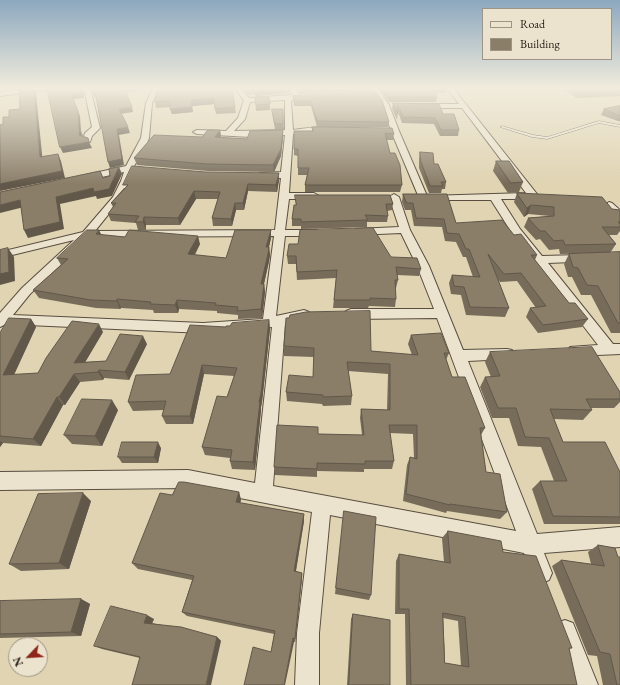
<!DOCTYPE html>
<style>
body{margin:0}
#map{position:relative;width:620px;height:685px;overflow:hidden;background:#e0d4b3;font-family:"EB Garamond",serif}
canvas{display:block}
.legend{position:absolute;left:482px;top:8px;width:130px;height:52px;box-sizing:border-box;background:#ebe3ce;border:1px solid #9f9586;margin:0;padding:5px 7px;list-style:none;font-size:12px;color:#2c2119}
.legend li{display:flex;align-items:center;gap:8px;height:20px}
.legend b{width:20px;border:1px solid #9f9586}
.north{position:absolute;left:8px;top:637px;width:40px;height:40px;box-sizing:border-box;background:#ebe3ce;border:1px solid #9f9586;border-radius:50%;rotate:245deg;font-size:11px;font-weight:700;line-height:16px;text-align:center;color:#2c2119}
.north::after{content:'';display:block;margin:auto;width:14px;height:18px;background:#8f2418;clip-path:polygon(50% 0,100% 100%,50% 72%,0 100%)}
</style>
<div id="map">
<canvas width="620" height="685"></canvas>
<ul class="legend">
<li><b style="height:5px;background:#ebe3ce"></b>Road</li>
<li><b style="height:11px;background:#8a7e69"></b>Building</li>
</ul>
<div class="north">N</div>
</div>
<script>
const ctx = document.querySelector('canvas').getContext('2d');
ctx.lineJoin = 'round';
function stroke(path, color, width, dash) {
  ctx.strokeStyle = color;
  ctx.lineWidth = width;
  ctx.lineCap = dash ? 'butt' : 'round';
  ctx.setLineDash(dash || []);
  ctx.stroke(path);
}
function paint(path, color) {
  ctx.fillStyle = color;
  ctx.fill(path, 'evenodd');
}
const lane = new Path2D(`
 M599,121L620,125V127L599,123L547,139L532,137L500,127L502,126L533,135L547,137Z`);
const street = new Path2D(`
 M33,88H48L45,90L0,96V92Z
 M84,88H90L100,128L92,136L90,142H87L83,140L85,133L92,127Z
 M153,88H159L152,103L149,138L145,148L134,166L131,181L120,200L95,231L275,230L281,178L260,179L255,176L260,173L281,172L285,135L251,137L197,134L193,132L197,130L226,131L238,118L244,100L234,88H240L249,98L292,95L289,88H295L300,97L292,100L291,102L293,130C302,129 328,124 335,130L331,132L293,134L289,193H314L319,196L314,199H289L285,230H317L322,233L317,236H285L276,316L304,310L309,312L311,315L309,318L285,324L273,486L516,531L437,318L351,319L346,317L344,314L346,311L351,309H434L417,266L401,233L356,235L351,232L356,229L399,227L389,197L394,194L399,197L410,230L429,266L463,350L507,349L512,350L514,354L512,358L507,359L468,361L537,534L620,527V547L544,553L552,573L549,580L542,583L535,580L524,553L330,515L319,633V685H295L297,633L312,512L188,488L0,490V472L188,470L255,483L272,327L203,333L6,324L0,327V313L22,288L74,240L0,258V252L83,232L113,197L121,181L124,172L84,181L79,178L81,176L126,166L141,138L146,103ZM285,100V130L234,131L245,119L250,102ZM274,236L263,319L203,323L13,315L30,294L90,237Z
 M371,88H377L389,105L399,131L427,196L526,193L462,108H422L419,106L422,104H459L447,88H453L537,194L529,199H501L520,229L542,256L620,254V260L548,263L613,344H620V354L575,356L570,355L568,351L570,347L598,345L512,233L491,200H420L391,131L383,105Z
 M609,202L612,203L620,210V219L616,218L604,205Z
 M565,620L573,623L598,685H574L554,631L557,623Z`);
stroke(lane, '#594e40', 1);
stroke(street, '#594e40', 2);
paint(lane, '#ebe3ce');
paint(street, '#ebe3ce');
paint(new Path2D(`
 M232,88L236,113L216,114L214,104L192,106L193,112L172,114L170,107L156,108L155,102Z
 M244,88H289V93L255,96V94L248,95L244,90Z
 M297,88H371V91L300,94Z
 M378,88H447V89L446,93H435L437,97L436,102H389Z
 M560,88H620V96L577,98Z
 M293,96L389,122L388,127H317L311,106H294Z
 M255,98L270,104V110L256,111Z
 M393,103L443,114L459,130L458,136H440L434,124L402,123L398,112L397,120L392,109Z
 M620,106V121H618L601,115L604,109Z
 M272,109H283L284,130H275Z
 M312,127L394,134L393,140H386L390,153L402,185L400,192H305V185L307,175H298V156L294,155V149L312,131Z
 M220,130L221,136L220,138L247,139L283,137L281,156L274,172L208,171L137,165L134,158L202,137Z
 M420,152L434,164L446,182L445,189H442L441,193H429L419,168V159Z
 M496,161L523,182L519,192L508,193L493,171Z
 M279,180L277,192L248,191L244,210H236L232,226H213L212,218L218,199H196L180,225H146V230H138L136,223L111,221L108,214L113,207L111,203L124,188Z
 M517,193L612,209L620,210V231L617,235H609L616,244L610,253L620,252V333H611L591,295H581L572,277H568L564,264L569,254L609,253L560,254L559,249L549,250L540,239L536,240L524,227L528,218L550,216L528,214L524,217L514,202Z
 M403,194L456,223L514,235L537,255L535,260L569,303L588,319L582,327L538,333L526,317L530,308H536L517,281L500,282L498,279L509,308L505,317L466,315L461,295L451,294L449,283L452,275L473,277L466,257H463L456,242L445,241L442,227L414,226L411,210H405L402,202Z
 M390,195L393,204L392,210L387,211L388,216L387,222H367V227L301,229V226H292V219Z
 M271,230V238L269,247L270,255L264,284L265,292L262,318L238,319V315L217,313V311L179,309L178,313H154L153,310L121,308L120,309L96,308L39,298L33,290L61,265L57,258L101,235L200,244L195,255L226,258Z
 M287,256L391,257L421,269L419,276L397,275L398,280L396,288H395L396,299L395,307L369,306L368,308H333L336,278L297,280L296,264H288Z
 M31,319L36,327L14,375L38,373L103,332L85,362L106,361L147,344L129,380L104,378L103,380L80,382L65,405H63L41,446L3,443L0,447V333Z
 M269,320L270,329L262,402L261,407V410L255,470L232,469L230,461V458L205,455L202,447L227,397L234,376L204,374L193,424H166L162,416L164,410L133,411L128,402L170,374L226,327Z
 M411,335L449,353L446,360L452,377L485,428L481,435L486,472L507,512L500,519L447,511L446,513L403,501L407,465L410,457L414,458L413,434L390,433L394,461L392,469H364V472L317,471V477L275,475L274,467L318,434L362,435L360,418L361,409L387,410L388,374L348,371L352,396L351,405L323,406L322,404L287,401L286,392L313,377L314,357L284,356V346L371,351L412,355L408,344Z
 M490,352L620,392V402L614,408H591L592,410L583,420L554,419L563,442L620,472V524H544L532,489L540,481H554L541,447L518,446L509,418H492L480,387L485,377H491L485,362Z
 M118,410L102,446L72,444L64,435Z
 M161,448L158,463H122L118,457Z
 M239,492L241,500L240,503L304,514V521L296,571L302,573V578L295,642H294L271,652L274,634L187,616L182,612L192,580L138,569L132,563L172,495Z
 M91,501L69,569L21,571L9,564Z
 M344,511L371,595L369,600L335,594Z
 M448,531L503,552L572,648L569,649L577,685H406L405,614H395L396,561L399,554L444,562L442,538ZM443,618L458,621L461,666L445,663Z
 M598,545L615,548L620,685H603L597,656L588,655L552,566L561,560L591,564L588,552Z
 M81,599L90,604L81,636L0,638V601Z
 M353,614L390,685H347L351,619Z
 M154,619L152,623L217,637L221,641L140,658L102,649L94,646Z`), '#776c5a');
paint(new Path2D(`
 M34,88L36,93L43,164L40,157Z
 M82,88H83L84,98L73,99L71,94Z
 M124,88H153L125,93Z
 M289,88V93L255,96V91Z
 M92,91H95L97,96L94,97Z
 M214,98L215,104L192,106L193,112L172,114L170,109L191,100Z
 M132,107L133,112L120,114L119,109Z
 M78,111L80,116L81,131L83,136L79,135Z
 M620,117V121H618Z
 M128,127L130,133L119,135L124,165L110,168L108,162L117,129Z
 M220,130L221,136L216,144L215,137Z
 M283,130V137L281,156L274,172L273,165Z
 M89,142L92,148L63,153L60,147Z
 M58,154L61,161L65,178L0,191V184Z
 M119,167L122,174L112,196L97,199L96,196L60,204L64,229L28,238L24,230L56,197L93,188L109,189Z
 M279,173V180L277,192L276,185Z
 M248,184V191L244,210L243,203Z
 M194,191L196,199L180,225L178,218Z
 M20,200L24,207L0,213V205Z
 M235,203L236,210L232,226L231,219Z
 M531,205L528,214L524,217L527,208Z
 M144,217L146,225V230L143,222Z
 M99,230L103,238L96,234Z
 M271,230V238L267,255L266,247Z
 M198,236L200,244L190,262L188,254Z
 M269,247L270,255L269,262L262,292L261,284Z
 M8,248L14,257L15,281L0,285V274Z
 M264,284L265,292L262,318L261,309Z
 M117,299L121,308L120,309L117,301Z
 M177,300L179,309L178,313L175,305Z
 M31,319L36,327L10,383L3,375Z
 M269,320L270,329L262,402L261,407V410L255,470L253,462L259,402Z
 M99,324L103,332L80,371L74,363Z
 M143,336L147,344L129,380L125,372Z
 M202,365L204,374L193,424L190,416Z
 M99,370L104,378L103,380L98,372Z
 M74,374L80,382L65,405L59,397Z
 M57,397L63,405L41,446L33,439Z
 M112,400L118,410L102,446L95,436Z
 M0,441L3,443L0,447Z
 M158,442L161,448L158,463L154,457Z
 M239,492L241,500L238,509L236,502Z
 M83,493L91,501L69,569L59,563Z
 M304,514V521L295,576L294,571Z
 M302,573V578L295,642V639Z
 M81,599L90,604L81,636L71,632Z
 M147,615L154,619L151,626L144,623Z
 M217,637L221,641L211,685H206Z
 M293,638L294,642L285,685H284Z`), '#61584a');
const building = new Path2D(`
 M28,88H34L40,157L58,154L62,171L0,184V125L3,124V117H9V110L20,109L19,89Z
 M47,88H82L83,93L71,94L78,111L79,130H80L79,135L88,138L89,142L60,147Z
 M91,88H124L132,107L119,109L128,127L117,129L122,159L108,162L95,91H92Z
 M158,88H232L235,107L215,109L214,98L191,100L192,107L170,109V101L155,102Z
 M246,88H289L255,91V90H248Z
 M299,88H338L300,90Z
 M382,88H447V89L434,88L437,97H389Z
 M570,88H620V91L579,93Z
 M376,92L382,100L389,122L317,121L311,101H294L293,96Z
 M269,97L270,104L256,105L255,98Z
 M393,103L439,104L443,114H454L459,130H441L435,118L403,117L398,106H397L398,114Z
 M620,106V116L604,109Z
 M272,109H283V124H275Z
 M312,127L392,128L394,134L385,133L390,153H395L400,165L402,185H305L309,168H298V149H294V131H313Z
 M208,130H220L215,137L247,139L250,131L283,130L281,149L273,165L207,164L134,158L154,135L202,137Z
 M420,152L433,153L434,164H438L446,182H441L443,186H430L421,162Z
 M496,161H509L523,182L511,183Z
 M132,166L205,172L279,173L276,185L248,184L243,203H235L231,219L212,218L220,192L194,191L178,218L144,217L143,222H135L139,216L108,214L116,203H111L128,185H123Z
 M119,167L109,189L94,192L93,188L56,197L60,222L24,230L20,200L0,205V192L100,171L103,178L110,176L109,169Z
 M517,193L602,197L612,209L620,210V222H618L620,224V227H602L616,244L565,245L563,240L554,241L545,231H540L528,218L554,216V207L531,205L527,208Z
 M403,194H447L456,223L502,220L514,235L521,234L537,255H531L569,303H575L588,319L543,325L530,308L546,306L521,273L504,274L488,254L509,308L470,307L464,287L454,286L452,275L480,277L469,249H466L459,234L447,233L444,219L416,218L413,203H407Z
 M295,195H390L393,204H386L388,216L365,215L368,220L301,222V219H292L294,205H296Z
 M373,228L391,257L417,258L421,269L396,267L398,280H395L396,299L370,298V300H334L337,270L297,272L296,256H287L289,244H298L300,230Z
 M87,230H99L96,234L125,237L129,230L198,236L188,254L226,258L235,230H271L266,247H269L268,254L261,284H264L261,309L237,311L238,307L215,305L216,303L177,300L175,305L150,304L151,302L117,299V301L91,300L33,290L68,259L57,258Z
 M8,248L9,272L0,274V250Z
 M620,252V323H618L598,286L587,285L578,268L573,267L569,254Z
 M370,311L371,351L418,355L411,335L441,333L449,353H444L452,377H465L485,428H480L486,472L500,474L507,512L450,504V505L406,494L410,457L417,459V425H389L394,461H365V464L317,463V469L274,467L277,425L318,427V434L364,435L361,409L390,410V364L347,362L352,396L323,397V395L286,392L289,375L313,377L314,348L284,346L286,318H289L290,315L306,312Z
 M9,318L31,319L3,375L38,373L46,358L72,321L99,324L74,363L106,361L120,334L143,336L125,372L99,370L98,372L74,374L59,397H57L33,439L0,436V333Z
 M269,320L261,394L259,402H260L253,462L230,461L232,450L202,447L217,396L227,397L237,368L202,365L190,416H162L166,401L128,402L136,375L170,374L190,325L226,327V326H230L232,323Z
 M592,347L620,392V399H586L592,410L550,409L563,442H605L620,472V517L553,516L540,481H567L549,438L525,437L516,408H498L485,377L500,376L490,352Z
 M82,399L112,400L95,436L64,435Z
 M122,442H158L154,457H118Z
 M179,482H184L239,492L236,502L304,514L294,571L302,573L295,639L293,638L284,685H244L253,647L271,652L275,631L182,612L194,576L132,563L160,493L172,495Z
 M83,493L59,563L9,564L38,494Z
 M344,511L376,517L371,595L336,588Z
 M448,531L501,541L503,552L536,556L572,648H569L577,685H411L409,609H399V554L450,563ZM443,613L465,617L469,667L445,663Z
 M598,545L615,548L618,557H620V685H617L610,654L600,652L561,560L604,566Z
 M81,599L71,632L0,634V601Z
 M111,606L147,615L144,623L181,627L217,637L206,685H132L140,657L94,646Z
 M353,614L390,620V685H349Z`);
paint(building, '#8a7e69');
stroke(building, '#61584a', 1);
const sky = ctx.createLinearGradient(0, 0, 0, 184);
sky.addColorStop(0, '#8ca8be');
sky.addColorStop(0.48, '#f1ecdd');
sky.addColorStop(1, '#f1ecdd00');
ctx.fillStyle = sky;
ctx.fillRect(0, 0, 620, 184);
</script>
